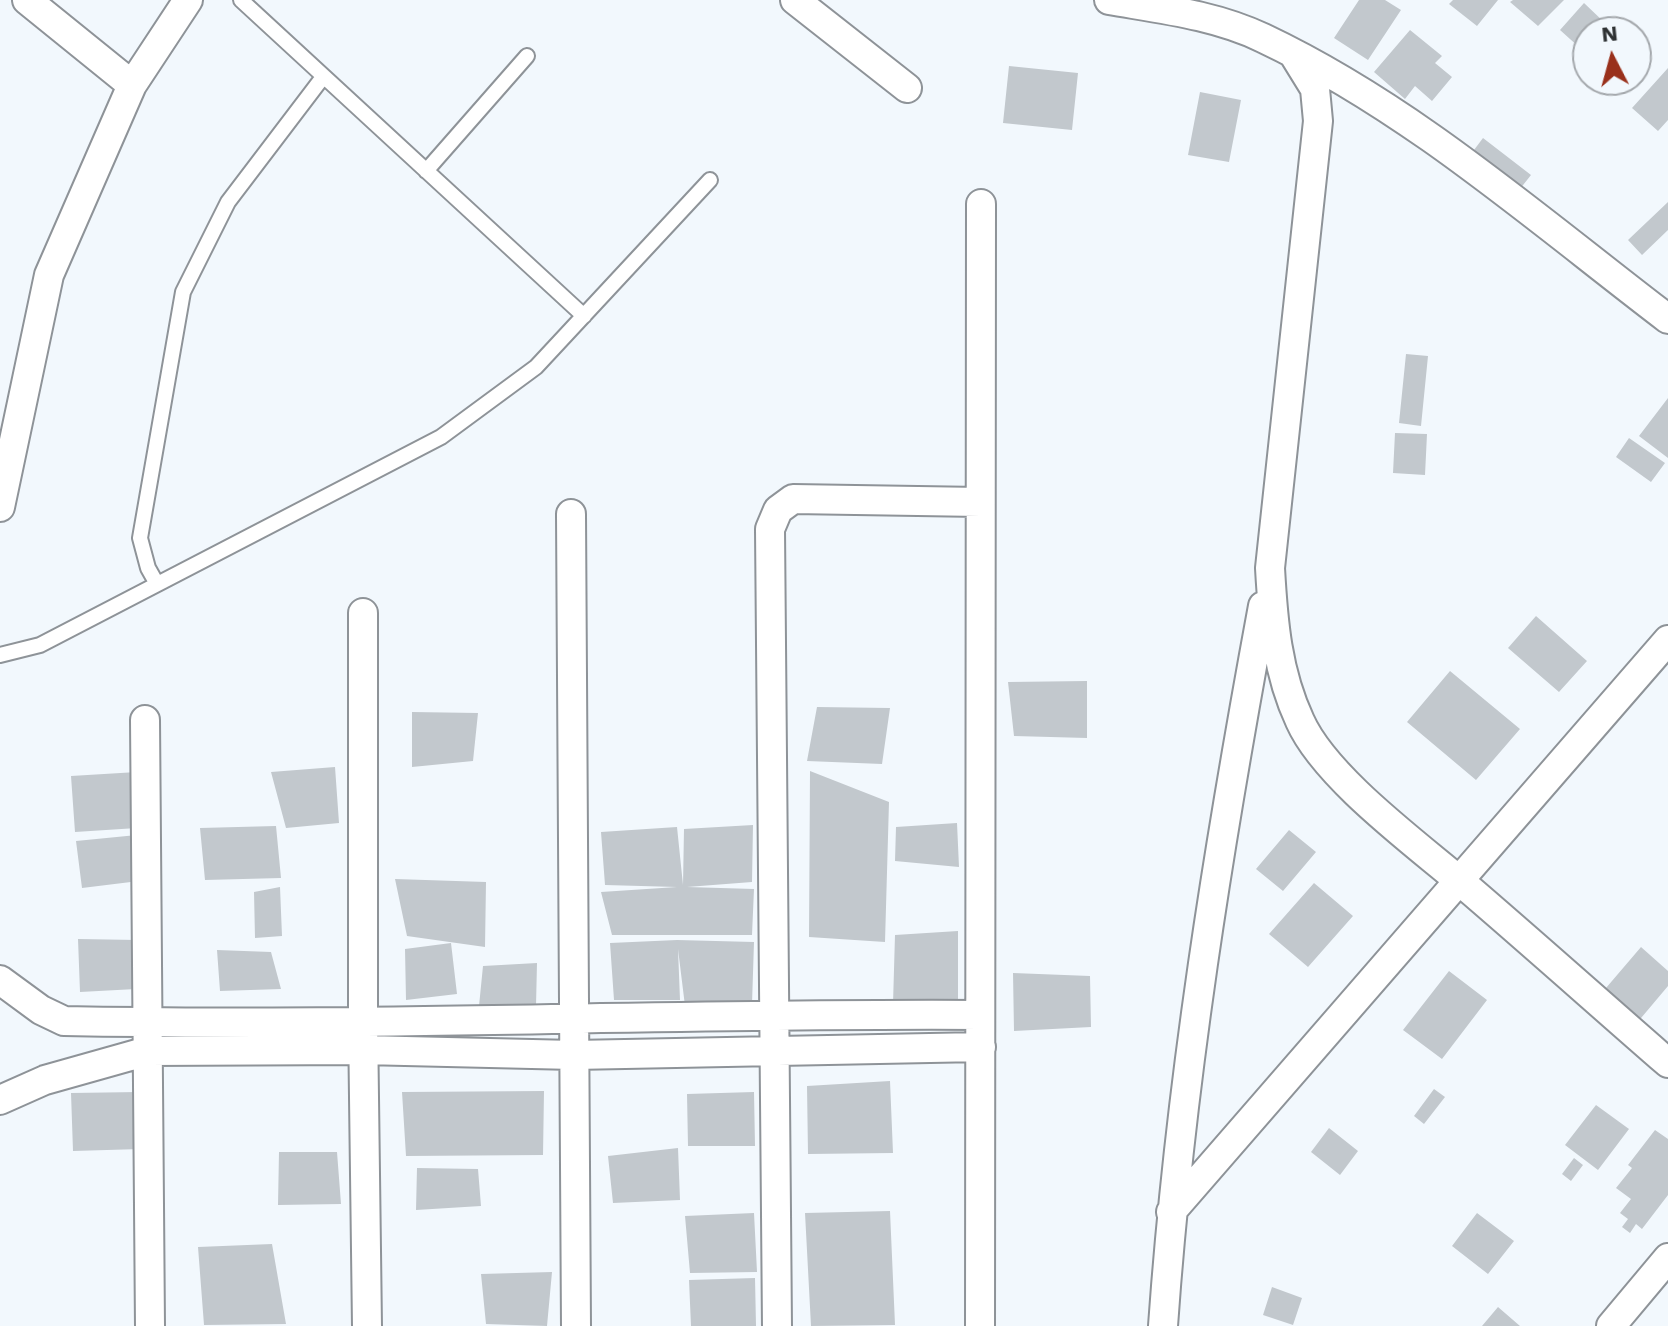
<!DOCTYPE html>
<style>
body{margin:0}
#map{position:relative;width:1668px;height:1326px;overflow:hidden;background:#f2f8fd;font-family:"Work Sans",sans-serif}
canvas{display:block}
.north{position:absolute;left:1572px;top:16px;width:80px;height:80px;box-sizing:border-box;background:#f2f8fd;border:2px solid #a4a8ac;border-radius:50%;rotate:354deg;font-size:22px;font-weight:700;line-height:32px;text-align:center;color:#2e3133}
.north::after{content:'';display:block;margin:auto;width:28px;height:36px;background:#99301b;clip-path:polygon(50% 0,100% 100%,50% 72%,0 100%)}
</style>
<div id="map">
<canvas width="1668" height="1326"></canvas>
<div class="north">N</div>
</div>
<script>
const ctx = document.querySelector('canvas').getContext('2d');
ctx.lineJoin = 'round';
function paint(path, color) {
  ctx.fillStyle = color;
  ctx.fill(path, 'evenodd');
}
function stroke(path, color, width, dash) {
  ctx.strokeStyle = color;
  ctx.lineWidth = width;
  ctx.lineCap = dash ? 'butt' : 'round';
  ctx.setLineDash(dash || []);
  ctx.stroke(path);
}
paint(new Path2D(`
 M1359,0H1385L1401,10L1368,60L1334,38Z
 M1453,0H1498L1477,26L1449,4Z
 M1513,0H1564L1538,26L1510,2Z
 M1584,3L1605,23L1596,32H1588V40L1580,48L1560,30Z
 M1410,30L1442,56L1435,63L1452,77L1432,101L1415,86L1405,99L1374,72Z
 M1009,66L1078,73L1072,130L1003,123Z
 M1668,68V120L1658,131L1632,108Z
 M1593,80H1621L1610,94Z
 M1200,92L1241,100L1229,162L1188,155Z
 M1483,138L1531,175L1512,199L1465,162Z
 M1668,202V230L1642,255L1628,240Z
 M1406,354L1428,356L1421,426L1399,423Z
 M1668,398V458L1639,436Z
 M1395,433L1427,434L1425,475L1393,473Z
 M1629,438L1665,463L1651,482L1616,457Z
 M1536,616L1587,661L1559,692L1508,648Z
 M1450,671L1520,729L1476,780L1407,722Z
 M1087,681V738L1014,736L1008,682Z
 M817,707L890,708L882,764L807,761Z
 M412,712L478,713L473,761L412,767Z
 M335,767L339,823L286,828L271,772Z
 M810,771L889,802L885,942L809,937Z
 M137,772V828L75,832L71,776Z
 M957,823L959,867L895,861L896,827Z
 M753,825L752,882L687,887L754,889L752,935H612L601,892L677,887L605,885L601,832L677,827L683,885L684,829Z
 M276,826L281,878L205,880L200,828Z
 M1289,830L1316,852L1283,891L1256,869Z
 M137,835L139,881L82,888L76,841Z
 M395,879L486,882L485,947L407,936Z
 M1314,883L1353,916L1308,967L1269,934Z
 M280,887L282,936L255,938L254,892Z
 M958,931V1001L893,1004L895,935Z
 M78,939L137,940L136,989L80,992Z
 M677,940L754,942L752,1004L685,1006L678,949L680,1000H614L610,943Z
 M451,943L457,994L406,1000L405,949Z
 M1641,947L1668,971V986L1636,1024L1600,995Z
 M217,950L271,952L281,989L220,991Z
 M537,963L536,1006H479L483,966Z
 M1449,971L1487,1000L1442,1059L1403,1030Z
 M1013,973L1090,976L1091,1027L1014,1031Z
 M890,1081L893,1153L808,1154L807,1086Z
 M1434,1089L1445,1097L1424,1124L1414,1116Z
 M544,1091L543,1155L406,1156L402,1092Z
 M139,1092L141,1149L73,1151L71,1093Z
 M754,1092L755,1146H688L687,1094Z
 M1596,1105L1629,1129L1598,1170L1565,1145Z
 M1329,1128L1358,1151L1340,1175L1311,1152Z
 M1655,1130L1668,1139V1195L1642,1229L1636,1224L1630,1233L1622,1227L1628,1219L1620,1213L1631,1199L1616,1188L1632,1168L1628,1165Z
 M678,1148L680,1200L613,1203L608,1156Z
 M279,1152H337L341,1204L278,1205Z
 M1574,1158L1583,1165L1571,1181L1562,1174Z
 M417,1168L478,1169L481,1206L416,1210Z
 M890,1211L895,1325L811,1326L805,1213Z
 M754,1213L757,1272L690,1273L685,1216Z
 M1477,1213L1514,1241L1488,1274L1452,1246Z
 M272,1244L286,1324L204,1325L198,1247Z
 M552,1272L547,1326L486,1324L481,1274Z
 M755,1278L756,1326H691L689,1280Z
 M1272,1287L1302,1298L1293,1325L1263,1315Z
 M1498,1307L1520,1326H1482Z`), '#c2c8cd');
const service = new Path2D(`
 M241,0L584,316
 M426,171L527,56
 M157,584L148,568L140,538L183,292L228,202L323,77
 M0,655L40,645L441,437L536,367L710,180`);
const minor = new Path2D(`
 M27,0L132,85
 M795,0L907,88
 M1109,0C1161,9 1215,15 1263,38C1411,108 1538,220 1668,319
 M1294,55L1315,89L1318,121L1270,568C1273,621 1277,672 1300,721C1325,777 1415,843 1462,883C1531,942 1599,1003 1668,1063
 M0,507L49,275L132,85L188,0
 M571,514L576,1326
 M363,613V1021L367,1326
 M145,720L150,1326
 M0,980L41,1010L64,1021C369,1027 675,1013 980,1015
 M0,1100L45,1080L148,1051L363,1050L574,1055L981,1047
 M1171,1212L1668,640
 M777,1326L770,529L778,510L793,499L980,502
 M980,1326L981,204
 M1163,1326C1180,1084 1219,844 1263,606
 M1611,1326L1668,1258`);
stroke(service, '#8e9398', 18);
stroke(minor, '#8e9398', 32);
stroke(service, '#fff', 14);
stroke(minor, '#fff', 28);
</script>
